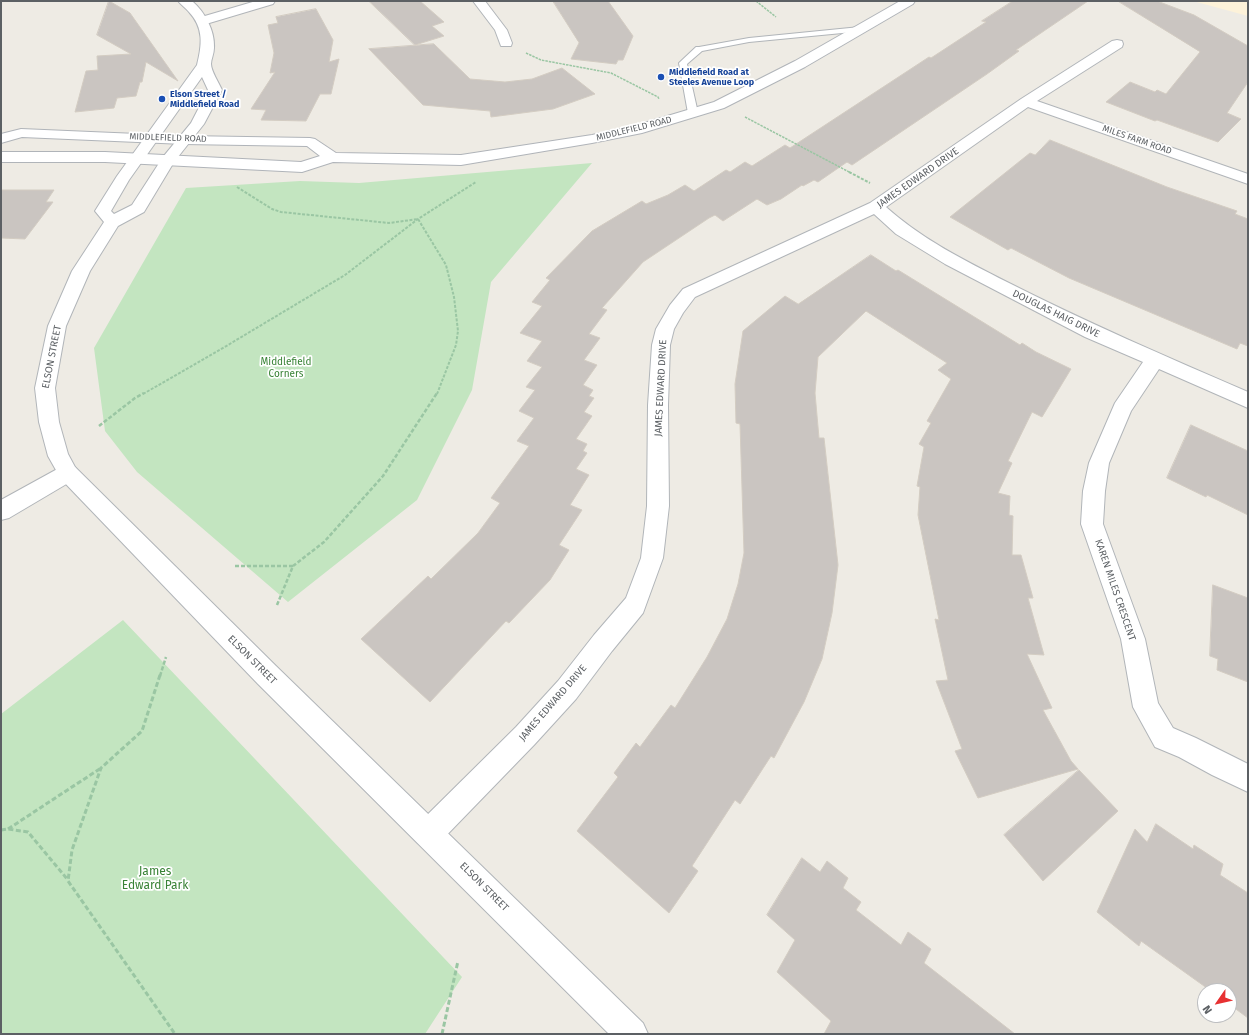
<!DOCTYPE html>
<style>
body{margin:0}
#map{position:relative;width:1249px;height:1035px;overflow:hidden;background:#eeebe4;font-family:"Fira Sans",sans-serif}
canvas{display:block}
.frame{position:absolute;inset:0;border:2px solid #5c6064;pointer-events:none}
.north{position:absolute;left:1197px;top:983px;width:40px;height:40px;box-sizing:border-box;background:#fff;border:1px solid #bebfc1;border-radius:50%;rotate:236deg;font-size:11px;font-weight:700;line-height:16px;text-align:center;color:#5c6064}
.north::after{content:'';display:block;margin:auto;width:14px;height:18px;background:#e73132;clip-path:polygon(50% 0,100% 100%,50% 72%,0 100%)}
</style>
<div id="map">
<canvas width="1249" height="1035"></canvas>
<div class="frame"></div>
<div class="north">N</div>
</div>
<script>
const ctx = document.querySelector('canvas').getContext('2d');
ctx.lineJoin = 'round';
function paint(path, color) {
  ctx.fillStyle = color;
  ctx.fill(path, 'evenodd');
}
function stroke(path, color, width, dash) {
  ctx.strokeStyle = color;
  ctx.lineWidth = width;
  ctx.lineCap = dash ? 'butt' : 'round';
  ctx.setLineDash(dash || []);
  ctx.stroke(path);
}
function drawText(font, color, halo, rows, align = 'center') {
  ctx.font = font + ' "Fira Sans",sans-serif';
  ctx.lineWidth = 3.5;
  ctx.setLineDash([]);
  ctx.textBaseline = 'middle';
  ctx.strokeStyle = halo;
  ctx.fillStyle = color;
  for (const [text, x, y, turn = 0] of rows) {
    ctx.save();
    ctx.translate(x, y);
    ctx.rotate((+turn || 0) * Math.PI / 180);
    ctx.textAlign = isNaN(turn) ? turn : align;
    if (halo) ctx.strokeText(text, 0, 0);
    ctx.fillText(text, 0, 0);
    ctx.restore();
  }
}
paint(new Path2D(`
 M1193,1H1248V16Z`), '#fdf2d9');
paint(new Path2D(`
 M592,163L491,282L472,390L417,500L288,602L137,472L105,431L94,348L186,188L300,181L359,183Z
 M123,620L462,977L425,1034H1V714Z`), '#c3e5c0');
const building = new Path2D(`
 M109,1L130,13L178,81L146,62L142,82H140L136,96L117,98L114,108L75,112L86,71L98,70L97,56L131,54L97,35Z
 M369,1H420L444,22L432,26L444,36L415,45Z
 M553,1H608L633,36L623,60H618L616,64L571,59L579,43Z
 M1013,1H1088L1016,50L1019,51L987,74L852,165L847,162L818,182L814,180L803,186L802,185L781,199L767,205L757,199L723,221L715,215L709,218L643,262L602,308L607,310L589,334L600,338L584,360L597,365L583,385L593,390L589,396L594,398L584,412L592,416L576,439L587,444L583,451L587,453L576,469L589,475L570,505L582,510L559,545L569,550L550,580L509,623L506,621L430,702L361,639L428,576L431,579L478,533L500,503L491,498L529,446L517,441L534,418L519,411L535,390L526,387L542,367L527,361L542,341L520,333L542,306L532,302L550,280L546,278L592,231L642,201L646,204L668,195L685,185L694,191L726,170L730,172L745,162L752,166L785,145L790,148L929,57L931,58L986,22L982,21Z
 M1118,1H1157L1194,15L1248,46V82L1227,113L1241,119L1218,142L1157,120L1155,121L1106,102L1130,82L1155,92L1157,90L1166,94L1200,52Z
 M316,9L333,40L329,62L339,59L331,94H320L306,121L261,120L266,110L251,109L275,72L270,73L274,53L268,25L278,23L276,17Z
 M434,44L470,79L505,82L532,79L562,68L595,94L553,109L491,117L490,111L423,105L369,49Z
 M1050,140L1167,187L1237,211L1235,214L1248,219V346L1240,343L1237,349L1069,278L1011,248L1008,250L950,217L1030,153L1035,155Z
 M1,190H54L46,202H53L25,239L1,238Z
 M871,255L896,271L898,270L1020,345L1022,343L1036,352L1071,369L1042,417L1032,412L1008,461L1012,463L998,493L1010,496L1009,515L1013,516L1012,555H1021L1033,598H1028L1044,655L1027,654L1052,708L1043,710L1071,761L1078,769L978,798L955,751L962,749L936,681L948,680L935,619L939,620L918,515L920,487L917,486L924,447L919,444L931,423L927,421L951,379L938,370L947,363L866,311L818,357L815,393L819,438H824L838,565L832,613L822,659L804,702L774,758L771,756L740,804L735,800L692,866L698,871L669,913L577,831L618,777L614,773L636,743L640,747L671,705L675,708L707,657L727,619L738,584L744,553L740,424L736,423L735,384L743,331L785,296L798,304Z
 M1191,425L1248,451V515L1207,495L1206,497L1167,478Z
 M1213,585L1248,598V682L1217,670L1218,659L1210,656Z
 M1079,770L1118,811L1043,881L1004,835Z
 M1156,824L1193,849L1194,845L1223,864L1220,875L1248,893V1018L1229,1004V991H1211L1141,941L1139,946L1097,912L1135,829L1147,842Z
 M802,858L820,872L827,861L848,878L843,888L861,902L856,910L901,945L908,932L931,949L924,963L1015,1034H824L831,1021L777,972L795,940L767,915Z`);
paint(building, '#cac5c1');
stroke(building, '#d3ccc2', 1);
const service = new Path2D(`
 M860,27H863V31L749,42L702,51L687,64L698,113L693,116L688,113L679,63L696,47H699L749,38Z`);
const minor = new Path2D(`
 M256,1H275L273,4L206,24H198L196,21L198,18Z
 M473,1H485L507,30L512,43L511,46H501L495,30Z
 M1117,40L1122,41L1123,44L1122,47L1037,101L1248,174V184L1028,107L886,207C923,240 964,260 1007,282C1086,322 1167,357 1248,392V408L1159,369L1131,411L1109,463L1105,491L1103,524L1145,639L1158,703L1173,728L1196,738L1248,764V792L1212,775L1179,757L1155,747L1133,707L1121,639L1081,524L1083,491L1089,463L1115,403L1143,362L1085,337L945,264L896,234L874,214L695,297L683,313L674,329L670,345L668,405L669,506L663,558L643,613L612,651L576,699L534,745L439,843L429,847L419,843L415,833L419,823L516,727L558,681L594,635L626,598L641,558L647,506L648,405L652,345L656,329L670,305L683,289L870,203L1021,99L1112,41Z
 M68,464L75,467L79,473L75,479L9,518L1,520V500L61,467Z`);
const tertiary = new Path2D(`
 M178,1H192C205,12 215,31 214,48C214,54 211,59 211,64C211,71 219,83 222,90L204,124L174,162L144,212L118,226L90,271L66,326L55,388L59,422L68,454L75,467L276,666L643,1023L648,1034H609L258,684L61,479L48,456L39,422L35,388L48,326L72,271L104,222L95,211L117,176L197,65C202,45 204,28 189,12C186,8 181,5 178,1ZM202,77L208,90L191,123L163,157L132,205L114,214L111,211L129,180Z`);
const secondary = new Path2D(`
 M900,1H915L913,4L805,67L724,108L642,133L592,143L461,165L333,162L302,172L105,162H1V152H105L301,162L320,156L307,146L184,144L22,137L1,143V134L21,129L184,136L310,138L315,139L336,153L461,155L592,135L634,126L714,102L795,61Z`);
stroke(service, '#b1b5b9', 2);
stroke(minor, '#b1b5b9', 2);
stroke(tertiary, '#b1b5b9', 2);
stroke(secondary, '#b0b4b9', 2);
stroke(new Path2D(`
 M756,1L776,17
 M526,53L541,60L611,73L658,97L659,99
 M745,117L851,173`), '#9ac6a3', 1.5, [2.5, 1]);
stroke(new Path2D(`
 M849,172L870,183
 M237,187L272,209L281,212L389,223L418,219L446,265L454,297L458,331L456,345L437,394
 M143,394L228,345L345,275L418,219L476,182`), '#9ac6a3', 2, [3, 1.5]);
stroke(new Path2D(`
 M99,426L135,398L144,393
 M235,566H293
 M277,605L293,566L324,542L383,476L437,393
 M160,676L166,657`), '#9ac6a3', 2.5, [4, 2]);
stroke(new Path2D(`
 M160,675L142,731L101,768L72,850L68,881L175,1034
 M8,829L101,768
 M1,830L8,829L28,832L68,880
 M442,1034L458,961`), '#9ac6a3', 3, [5, 2.5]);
paint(service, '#fff');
paint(minor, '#fff');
paint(tertiary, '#fff');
paint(secondary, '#fff');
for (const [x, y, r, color] of [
 [661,77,4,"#1a4fb4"],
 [162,99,4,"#1a4fb4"]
]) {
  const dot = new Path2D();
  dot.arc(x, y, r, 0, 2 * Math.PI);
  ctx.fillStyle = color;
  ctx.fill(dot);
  stroke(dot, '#fff', 1.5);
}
drawText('bold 9px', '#164399', '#fff', [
 ["Middlefield Road at",669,72],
 ["Steeles Avenue Loop",669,82],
 ["Elson Street /",170,94],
 ["Middlefield Road",170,104]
], 'left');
drawText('9px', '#5c6064', '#fff', [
 ["MIDDLEFIELD ROAD",634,129,-14],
 ["MIDDLEFIELD ROAD",168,138,2],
 ["MILES FARM ROAD",1137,140,19]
]);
drawText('10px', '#5c6064', '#fff', [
 ["JAMES EDWARD DRIVE",918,178,-35],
 ["DOUGLAS HAIG DRIVE",1056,314,26],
 ["ELSON STREET",52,357,-79],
 ["JAMES EDWARD DRIVE",661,388,-87],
 ["KAREN MILES CRESCENT",1115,590,71],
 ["ELSON STREET",252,660,45],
 ["JAMES EDWARD DRIVE",553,703,-49],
 ["ELSON STREET",484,887,45]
]);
drawText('10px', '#388235', '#fff', [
 ["Middlefield",286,362],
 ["Corners",286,374]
]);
drawText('12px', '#388235', '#fff', [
 ["James",155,872],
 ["Edward Park",155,886]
]);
</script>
